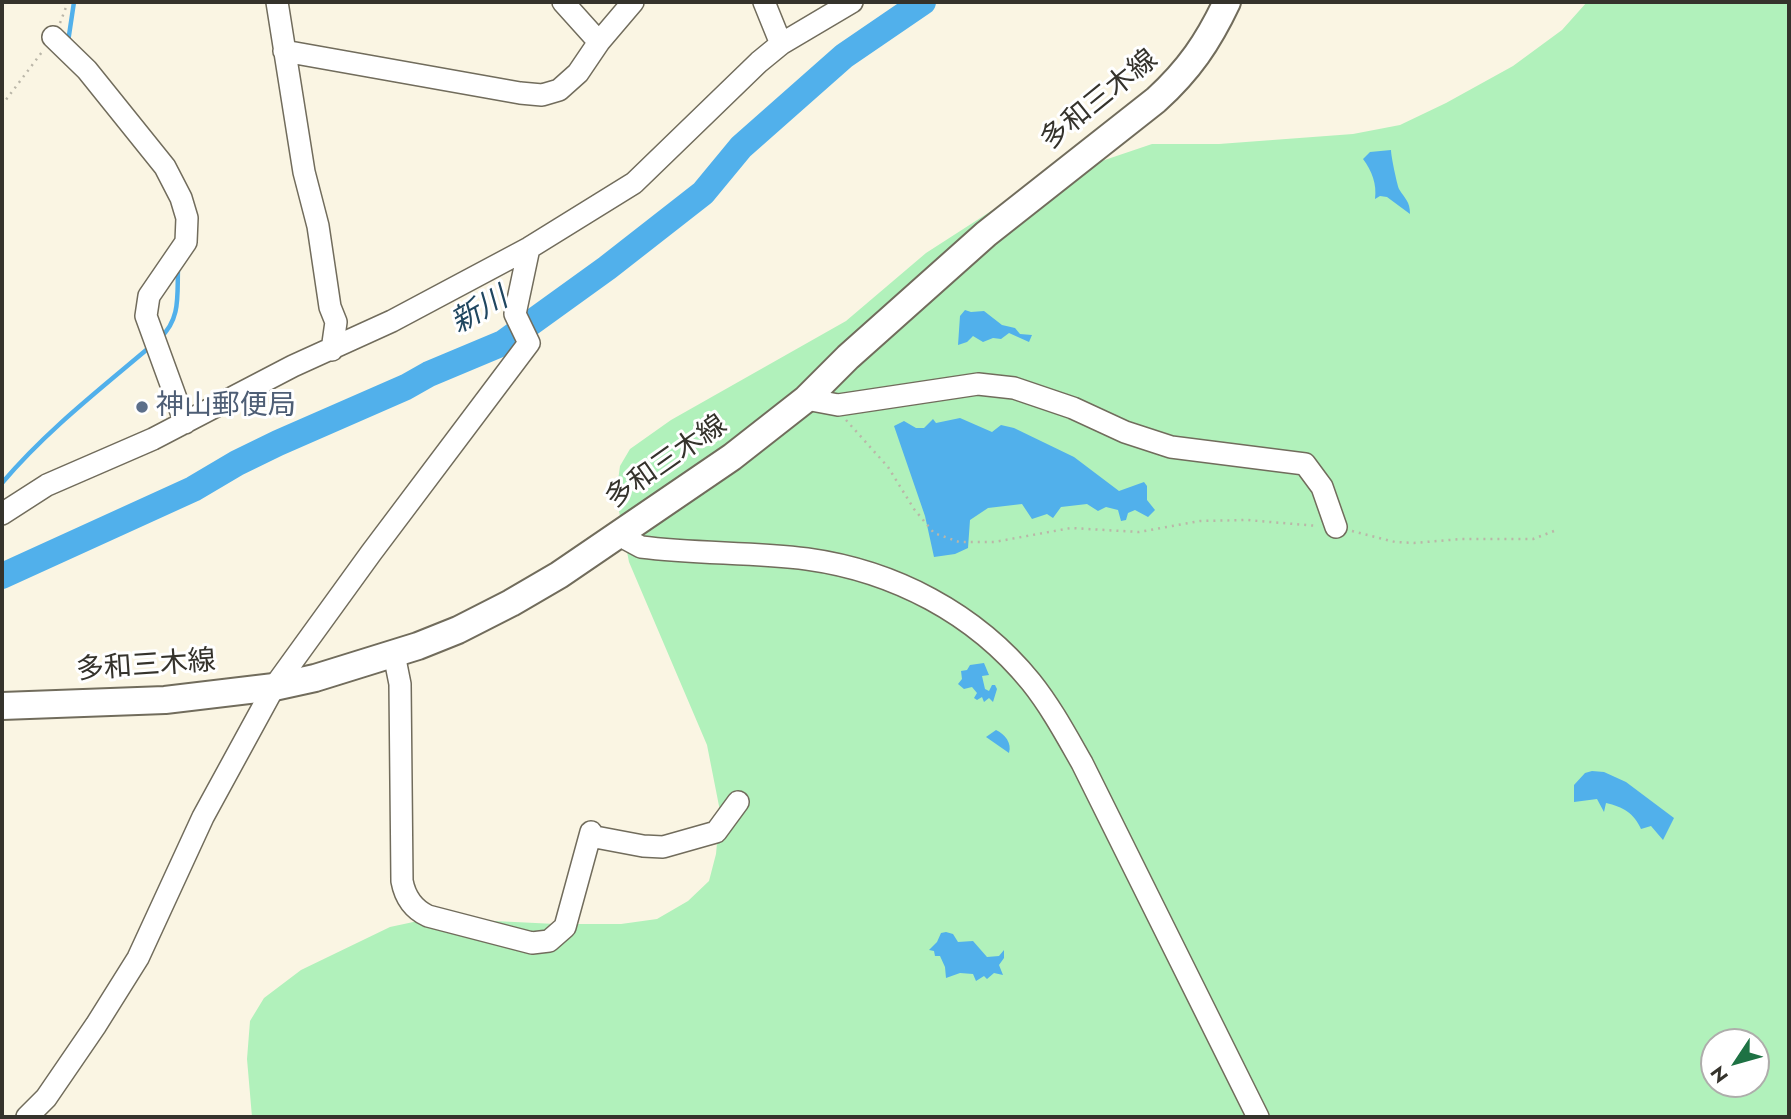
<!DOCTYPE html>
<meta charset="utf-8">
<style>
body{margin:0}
#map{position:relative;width:1791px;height:1119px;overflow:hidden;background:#faf5e3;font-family:Jost,sans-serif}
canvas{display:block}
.frame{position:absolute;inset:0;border:4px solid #35332c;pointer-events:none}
.north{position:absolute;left:1700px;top:1028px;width:70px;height:70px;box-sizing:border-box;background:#fff;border:2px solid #aeadab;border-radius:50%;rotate:234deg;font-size:19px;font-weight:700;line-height:28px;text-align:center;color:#35332c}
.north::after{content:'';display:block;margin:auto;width:24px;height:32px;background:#1e7244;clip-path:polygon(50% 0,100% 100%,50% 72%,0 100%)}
</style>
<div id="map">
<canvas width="1791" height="1119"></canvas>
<div class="frame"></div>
<div class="north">N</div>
</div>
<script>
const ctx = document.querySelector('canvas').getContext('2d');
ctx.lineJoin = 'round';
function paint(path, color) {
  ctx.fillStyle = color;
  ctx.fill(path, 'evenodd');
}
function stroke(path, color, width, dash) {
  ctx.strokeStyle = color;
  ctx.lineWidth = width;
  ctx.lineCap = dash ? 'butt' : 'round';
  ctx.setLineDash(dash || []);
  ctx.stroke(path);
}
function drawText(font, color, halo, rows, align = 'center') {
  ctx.font = font + ' Jost,"Noto Sans JP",sans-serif';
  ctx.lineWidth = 6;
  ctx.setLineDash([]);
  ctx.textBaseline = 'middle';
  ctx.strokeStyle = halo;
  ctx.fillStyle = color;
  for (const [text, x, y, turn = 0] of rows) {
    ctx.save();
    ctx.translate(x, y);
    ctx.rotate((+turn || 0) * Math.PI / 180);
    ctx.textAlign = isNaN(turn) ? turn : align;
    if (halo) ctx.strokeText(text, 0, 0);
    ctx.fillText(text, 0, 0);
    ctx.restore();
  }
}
paint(new Path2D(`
 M1587,2H1789V1117H252L247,1059L250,1021L264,998L301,970L390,927L432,918L556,924H621L657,919L688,901L709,881L716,854L720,811L707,745L629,562L616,496L620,466L630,449L671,420L846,321L926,253L1016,195L1084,167L1152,144H1219L1353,134L1400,125L1446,103L1513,66L1562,30ZM1714,1042H1756V1084H1714Z`), '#b1f1bb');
paint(new Path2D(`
 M1391,150C1391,156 1397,184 1399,189C1405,199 1410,201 1410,214L1387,197L1380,196L1375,199C1377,184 1372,171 1363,159L1370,152Z
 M965,310L971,312L984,311L1002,325L1015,328L1020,334L1032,335L1029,342L1009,333L1001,339L993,338L983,342L973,336L967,342L958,345L960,316Z
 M960,418L992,432L1001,425L1014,428L1074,457L1119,491L1144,482L1147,486V500L1155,510L1148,517L1135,510L1128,513L1126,520L1121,521L1118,510L1106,507L1098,511L1087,504L1061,507L1053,518L1047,514L1032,519L1022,504L988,508L970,520L968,548L955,554L934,557L925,516L894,426L904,421L916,428H924L933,419L936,423Z
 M984,663L989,675L982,676L985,689L989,691L992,685H995L997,689L993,702L989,698L984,702L982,697L977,700L974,698L977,693L972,687L964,689L958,684L962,679L961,671L967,670L970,665Z
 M996,730C1005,734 1012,743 1009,753L986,737Z
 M1592,771L1604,772L1626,782L1674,818L1663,840L1651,826L1641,829C1634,813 1623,807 1606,803L1604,812L1597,799L1574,802V785L1585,773Z
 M946,932L953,934L958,942L973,941L987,957L999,956L1004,950V958L999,965L1003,975L994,973L987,979L984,976L976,981L973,974L960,973L946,978L945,967L940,956H935L934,951L929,950L937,942L941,933Z`), '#51b0eb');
stroke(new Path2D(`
 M68,42L74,2
 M160,338C181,319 177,295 178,268
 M2,483C46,431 99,390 151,346`), '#51b0eb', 4.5);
stroke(new Path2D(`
 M2,576L193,489L237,463L278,443L406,387L429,374L503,343L607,268L703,193L741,147L844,56L923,2`), '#51b0eb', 26);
const minor = new Path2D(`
 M277,2L304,172L318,226L330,307L336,322L332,350
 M563,2L599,42
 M764,2L781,44
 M53,37L87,70L165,167L181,198L187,218L186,242L149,296L146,316L185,423
 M284,51L520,93L542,95L559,90L578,73L599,42L633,2
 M806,399L838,405L978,384L1014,388L1073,408L1125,432L1171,447L1305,464L1322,487L1336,527
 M2,514L47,485L153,439L293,366L392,321L529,248L634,183L759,62L781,44L852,2
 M621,534L628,540L641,547C696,554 752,552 807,559C894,571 975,613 1031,682C1051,707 1066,735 1082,763L1258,1117
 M394,654L400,684L402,881C405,897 413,909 428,916L532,943L549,941L565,927L591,832
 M590,836L643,846L663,847L716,832L738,802
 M27,1117L46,1098L96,1025L138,958L203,817L274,687L371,553L529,343L515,314L529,248`);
const major = new Path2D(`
 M2,706L165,700L274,687L315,678L418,646L458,630L511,603L559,575L732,457L806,399L848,357L986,234L1156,100C1189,70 1208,42 1227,2`);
stroke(minor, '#716c5c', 24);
stroke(major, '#716c5c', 30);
stroke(new Path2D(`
 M60,23L68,2
 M2,105L42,52
 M846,420L888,467L914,509L934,533L959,542H994L1071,528L1139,532L1200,521L1247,520L1318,526
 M1352,531L1395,542L1414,543L1461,539H1533L1554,531`), '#bab6a8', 2.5, [2, 5]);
stroke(minor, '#fff', 21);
stroke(major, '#fff', 26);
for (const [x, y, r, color] of [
 [142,407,7,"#5c6f8a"]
]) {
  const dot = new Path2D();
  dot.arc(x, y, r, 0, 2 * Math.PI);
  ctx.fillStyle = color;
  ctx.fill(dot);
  stroke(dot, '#fff', 2.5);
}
drawText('28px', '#35332c', '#fff', [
 ["多和三木線",1100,101,-39],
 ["多和三木線",667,463,-35],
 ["多和三木線",146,667,-4]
]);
drawText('28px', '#4e5e75', '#fff', [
 ["神山郵便局",156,407]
], 'left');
drawText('italic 30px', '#204760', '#fff', [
 ["新川",480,312,-30]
]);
</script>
